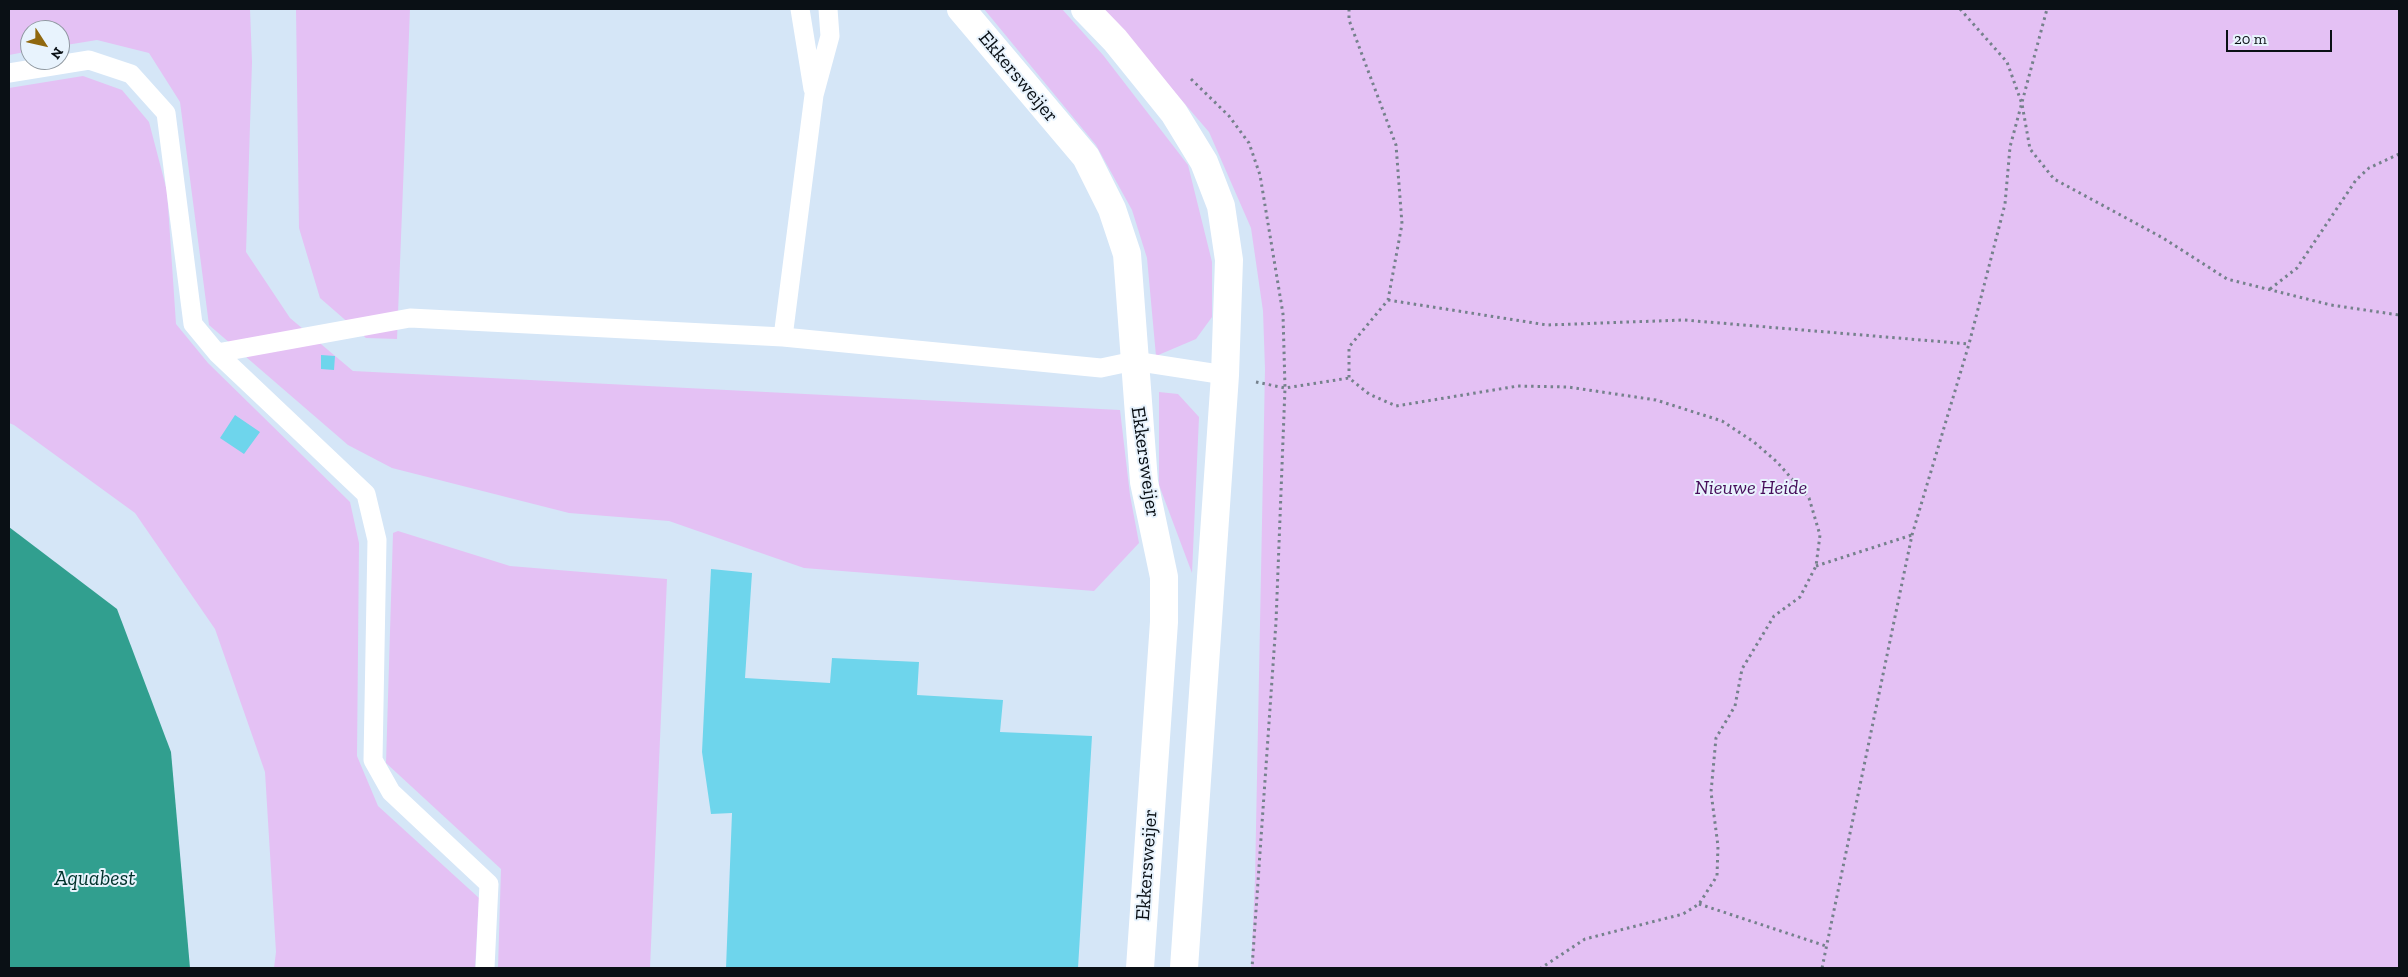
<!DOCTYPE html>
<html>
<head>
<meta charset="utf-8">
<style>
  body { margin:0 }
  #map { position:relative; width:2408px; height:977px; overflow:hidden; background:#d5e6f7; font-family:"Zilla Slab",serif }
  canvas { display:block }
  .frame { position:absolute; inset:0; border:10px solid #0a1015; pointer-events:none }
  .north { position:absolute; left:20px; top:20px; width:50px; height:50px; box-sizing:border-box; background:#e8f3fd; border:1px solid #8f98a0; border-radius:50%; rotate:125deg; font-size:14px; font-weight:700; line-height:20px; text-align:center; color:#0a1015 }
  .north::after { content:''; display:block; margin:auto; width:18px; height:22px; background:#90680f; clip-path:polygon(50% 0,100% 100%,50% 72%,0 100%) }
  .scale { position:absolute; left:2226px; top:30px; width:106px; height:22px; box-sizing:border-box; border:2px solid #0a1015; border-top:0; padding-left:6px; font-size:15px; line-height:18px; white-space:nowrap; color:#0a1015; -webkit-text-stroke:4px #e8f3fd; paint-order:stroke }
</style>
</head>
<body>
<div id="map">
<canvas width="2408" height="977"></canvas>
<div class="frame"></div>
<div class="north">N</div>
<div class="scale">20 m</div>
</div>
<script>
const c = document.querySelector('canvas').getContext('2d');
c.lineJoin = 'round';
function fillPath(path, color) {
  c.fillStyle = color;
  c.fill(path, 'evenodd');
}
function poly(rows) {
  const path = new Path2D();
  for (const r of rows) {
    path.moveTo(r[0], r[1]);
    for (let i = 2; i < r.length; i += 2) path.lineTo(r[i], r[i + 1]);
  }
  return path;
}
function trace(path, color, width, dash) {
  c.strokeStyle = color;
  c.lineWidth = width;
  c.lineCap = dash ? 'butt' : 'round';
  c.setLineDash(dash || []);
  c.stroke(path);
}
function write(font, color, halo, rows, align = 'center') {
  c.font = font + ' "Zilla Slab",serif';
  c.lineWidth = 4;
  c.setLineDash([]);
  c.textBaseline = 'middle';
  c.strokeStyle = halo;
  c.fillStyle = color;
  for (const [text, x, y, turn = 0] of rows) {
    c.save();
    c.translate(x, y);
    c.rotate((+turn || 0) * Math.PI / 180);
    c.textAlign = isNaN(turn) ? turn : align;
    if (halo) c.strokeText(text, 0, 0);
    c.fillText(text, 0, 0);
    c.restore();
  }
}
const green = poly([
  [9,9,250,9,252,62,246,252,290,318,353,371,1120,410,1130,495,1139,543,1094,591,804,568,669,521,569,513,392,468,348,445,209,325,180,102,149,53,97,40,60,46,60,30,30,30,30,51,9,55],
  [296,9,410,9,397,339,366,338,320,298,299,228],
  [984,9,1062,9,1103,55,1188,165,1212,262,1212,317,1196,339,1156,356,1147,258,1132,210,1096,145],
  [1103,9,2399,9,2399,968,1251,968,1255,879,1265,369,1263,311,1251,228,1209,132],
  [83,76,122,90,149,122,167,191,176,324,208,363,350,502,359,543,357,756,378,806,479,898,475,968,274,968,276,952,265,772,215,629,135,513,14,425,9,423,9,88],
  [1159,392,1178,394,1199,417,1192,573,1159,485],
  [398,531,510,566,667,579,650,968,498,968,501,869,386,763,393,533]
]);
const water = poly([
  [9,527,117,609,171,752,190,968,9,968]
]);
const building = poly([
  [321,355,335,356,334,370,321,369],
  [235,415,260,432,244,454,220,438],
  [711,569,752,573,745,678,830,683,832,658,919,662,917,695,1003,700,1000,732,1092,736,1078,968,726,968,732,813,711,814,702,752]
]);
const path = poly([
  [1349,9,1349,20,1396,145,1402,224,1388,300,1349,347,1349,378,1369,394,1396,406,1518,386,1568,387,1656,400,1722,421,1754,442,1777,462,1809,498,1820,535,1816,566,1800,597,1774,616,1742,669,1735,706,1716,738,1711,792,1718,846,1717,876,1699,904,1683,914,1585,939,1541,968],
  [1960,9,2007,62,2022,104,2030,149,2054,179,2163,238,2227,279,2331,305,2399,315],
  [1191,79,1229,116,1249,143,1260,175,1283,314,1285,388,1276,622,1252,968],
  [2270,289,2297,268,2356,180,2369,168,2399,154],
  [1388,300,1547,325,1684,320,1969,344],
  [1256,382,1285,388,1349,378],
  [1816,566,1912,535],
  [1699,904,1826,946],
  [1822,968,1912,535,1969,344,2005,204,2010,147,2047,9]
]);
const lane = poly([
  [800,9,813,89],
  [9,73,89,60,131,74,166,113,193,324,217,353,366,494,377,540,373,760,391,792,489,884,485,968],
  [783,337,814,95,830,36,828,9],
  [217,353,410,318,783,337,1101,368,1134,361,1225,375]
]);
const street = poly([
  [961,9,1086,157,1112,209,1127,254,1144,482,1164,577,1164,622,1140,968],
  [1085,9,1115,40,1174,113,1204,162,1221,206,1229,260,1225,375,1184,968]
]);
const streetNames = [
  ["Ekkersweijer",1018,77,50],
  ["Ekkersweijer",1145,462,82],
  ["Ekkersweijer",1147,865,-86]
];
const parkNames = [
  ["Nieuwe Heide",1751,488]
];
const waterNames = [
  ["Aquabest",95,879]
];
fillPath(green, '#e4c1f4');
fillPath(water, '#319f8f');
fillPath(building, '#6ed5ec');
trace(path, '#75818c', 3, [2.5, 4]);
trace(lane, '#fff', 19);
trace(street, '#fff', 28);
write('20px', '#0a1015', '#e8f3fd', streetNames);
write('italic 20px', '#460d5a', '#e8f3fd', parkNames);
write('italic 21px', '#00322b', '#e8f3fd', waterNames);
</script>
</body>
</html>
